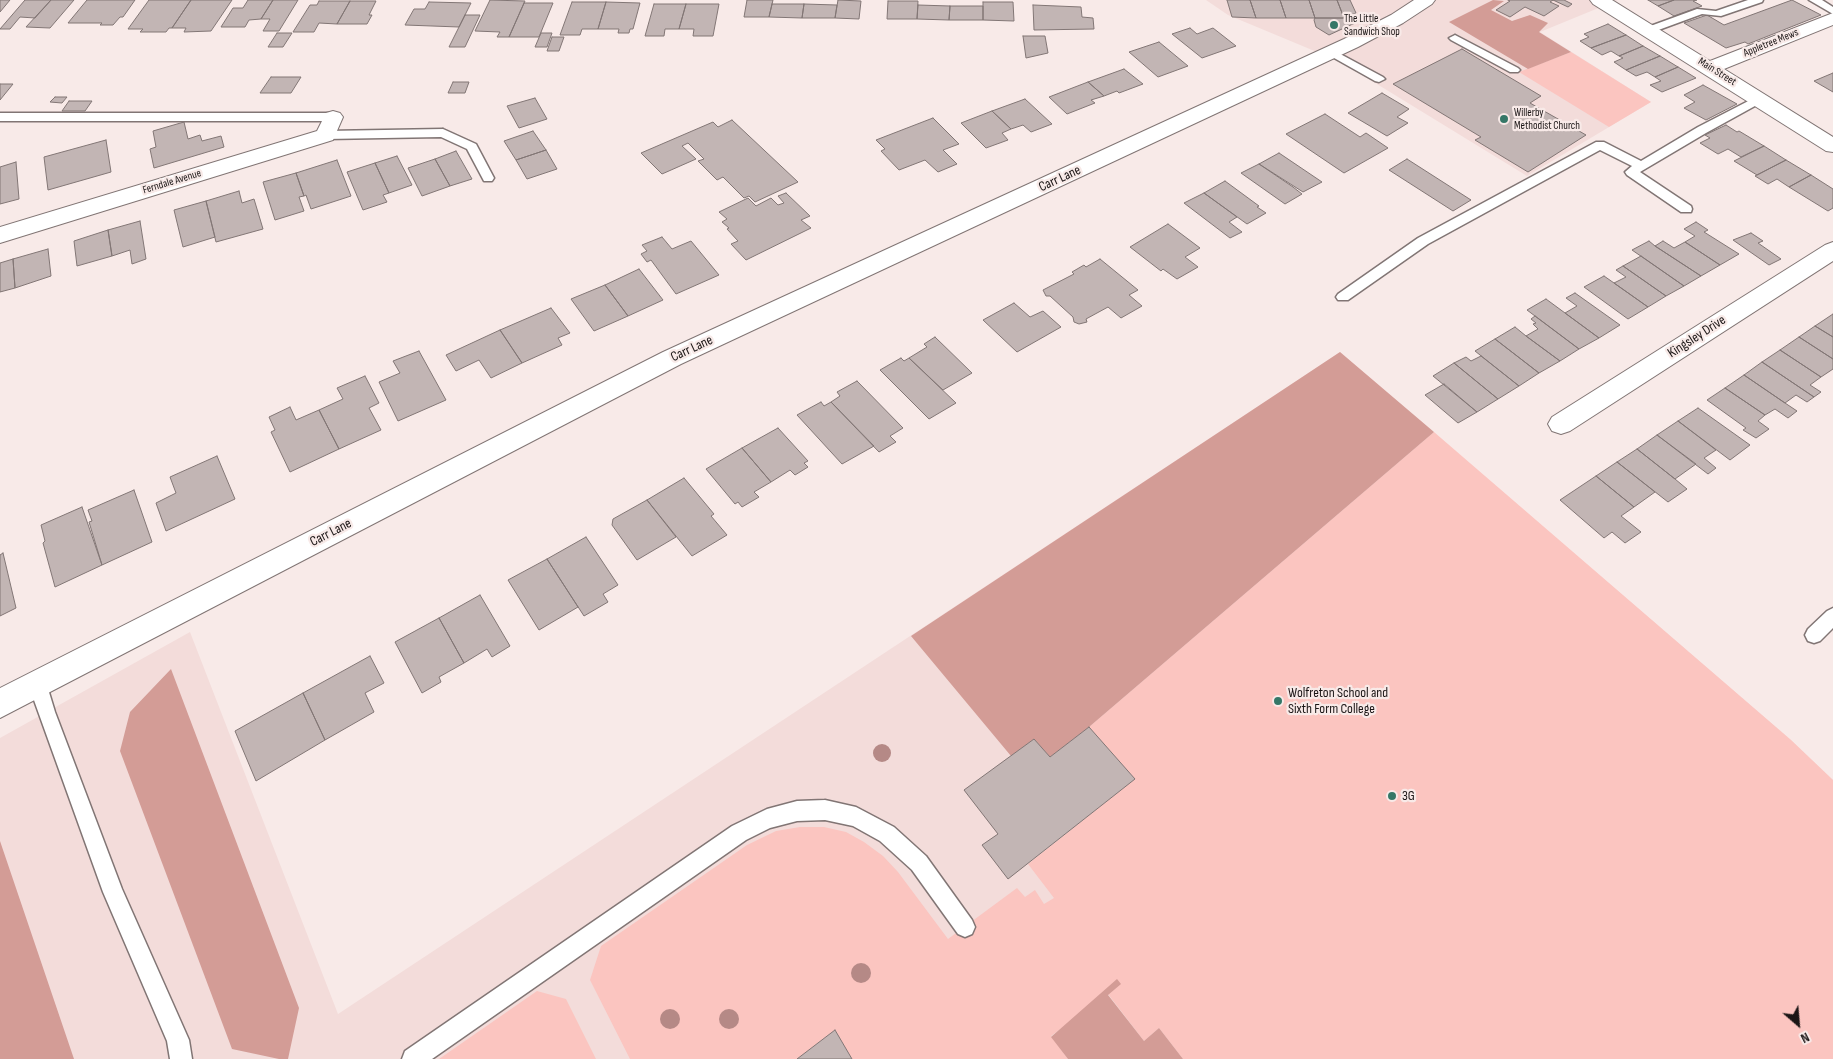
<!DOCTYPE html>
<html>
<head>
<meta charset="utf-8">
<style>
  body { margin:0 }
  #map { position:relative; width:1833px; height:1059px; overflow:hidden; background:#f8eae8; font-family:"Sofia Sans Condensed",sans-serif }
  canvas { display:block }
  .north { position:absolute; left:1773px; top:999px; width:50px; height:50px; -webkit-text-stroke:4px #f8eae8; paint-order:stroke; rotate:153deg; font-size:14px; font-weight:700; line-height:20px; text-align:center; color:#1a1515 }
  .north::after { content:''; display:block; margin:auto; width:18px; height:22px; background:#1a1515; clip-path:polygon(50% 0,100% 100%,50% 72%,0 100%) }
</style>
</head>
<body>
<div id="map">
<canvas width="1833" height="1059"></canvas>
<div class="north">N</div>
</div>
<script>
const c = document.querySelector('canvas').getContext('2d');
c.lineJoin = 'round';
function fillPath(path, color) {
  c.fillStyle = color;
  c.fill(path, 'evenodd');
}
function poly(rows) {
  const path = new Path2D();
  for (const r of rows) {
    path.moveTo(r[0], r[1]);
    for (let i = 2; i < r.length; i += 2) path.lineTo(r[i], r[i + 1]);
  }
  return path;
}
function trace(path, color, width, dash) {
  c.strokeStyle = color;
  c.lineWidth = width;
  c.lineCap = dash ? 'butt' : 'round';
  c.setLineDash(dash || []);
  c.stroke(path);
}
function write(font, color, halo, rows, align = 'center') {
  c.font = font + ' "Sofia Sans Condensed",sans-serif';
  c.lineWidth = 4.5;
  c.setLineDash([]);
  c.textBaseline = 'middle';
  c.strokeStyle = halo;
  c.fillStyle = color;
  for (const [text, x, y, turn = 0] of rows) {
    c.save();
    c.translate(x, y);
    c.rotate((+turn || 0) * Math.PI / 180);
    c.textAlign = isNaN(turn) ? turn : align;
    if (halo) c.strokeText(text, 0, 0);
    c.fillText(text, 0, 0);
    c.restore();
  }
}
const built = poly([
  [1206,0,1618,0,1540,32,1651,102,1527,176,1341,62,1228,15],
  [1340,352,1791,740,1833,780,1833,1059,0,1059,0,738,190,632,338,1014]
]);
const green = poly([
  [1571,52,1651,102,1609,127,1519,72],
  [1434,432,1791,740,1833,780,1833,1059,1183,1059,1159,1028,1144,1041,1108,994,1051,1036,1068,1059,852,1059,835,1030,797,1059,630,1059,590,980,601,946,747,845,776,831,800,827,824,827,846,832,864,842,883,856,898,872,948,939,1017,888,1025,897,1035,890,1044,904,1054,898,1028,864,1135,779,1089,727],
  [537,991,566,999,596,1059,439,1059]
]);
const forest = poly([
  [1493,0,1504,1,1491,10,1512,21,1530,15,1548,23,1539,32,1571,52,1528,69,1449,22],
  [1340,352,1434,432,1089,727,1050,757,1034,739,1011,756,911,636],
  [171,669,299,1008,288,1059,279,1059,232,1049,120,751,130,712],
  [0,841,74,1059,0,1059],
  [1117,979,1121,984,1108,995,1144,1041,1159,1028,1183,1059,1068,1059,1051,1037]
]);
const building = poly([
  [0,0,10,0,0,12,0,0],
  [25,0,51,0,35,18,20,17,10,29,0,29,25,0],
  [51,0,74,0,50,28,26,27,51,0],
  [87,0,135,0,123,17,120,17,113,25,100,25,102,23,68,23,87,0],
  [149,0,191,0,172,28,169,28,166,32,140,32,143,29,128,29,149,0],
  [191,0,232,0,211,31,184,32,186,28,172,28,191,0],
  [248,0,273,0,261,19,249,20,245,27,221,27,233,8,243,8,248,0],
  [273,0,298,0,279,31,263,31,270,19,261,19,273,0],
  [490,0,525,1,509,37,497,37,500,32,475,31,490,0],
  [747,0,773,0,769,17,744,17,747,0],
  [838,0,861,1,859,19,835,18,838,0],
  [1227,0,1250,0,1256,18,1232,17,1227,0],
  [1250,0,1280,0,1286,18,1256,18,1250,0],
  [1280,0,1309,0,1315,18,1286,18,1280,0],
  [1309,0,1337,0,1344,18,1315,18,1309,0],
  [1337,0,1350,0,1356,13,1344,18,1337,0],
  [1508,0,1564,0,1572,4,1568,7,1553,0,1550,2,1559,6,1544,16,1525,7,1510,17,1496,10,1510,1,1508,0],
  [1648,0,1674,0,1658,6,1648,0],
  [1674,0,1697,0,1693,1,1702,6,1674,16,1658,6,1674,0],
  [1792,0,1821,15,1748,44,1745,42,1726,48,1684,23,1707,15,1724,25,1792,0],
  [319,1,350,1,337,24,319,23,314,32,293,32,310,5,317,5,319,1],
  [350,1,376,1,369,15,372,15,367,24,337,24,350,1],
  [888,1,918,1,917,19,887,19,888,1],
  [429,2,471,3,459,27,405,25,414,9,425,9,429,2],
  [572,2,606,2,598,29,582,29,580,35,560,35,572,2],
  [606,2,640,3,633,29,630,29,629,33,618,33,619,29,598,29,606,2],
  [983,2,1013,2,1014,21,983,20,983,2],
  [524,3,553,3,539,37,509,37,524,3],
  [654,4,686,4,679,29,665,29,664,36,645,36,654,4],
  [686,4,719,4,713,36,693,36,694,29,679,29,686,4],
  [772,4,804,4,802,18,769,17,772,4],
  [804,4,837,5,835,18,802,18,804,4],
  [918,5,950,6,949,20,917,19,918,5],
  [1033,5,1081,7,1082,17,1093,18,1094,29,1034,30,1033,5],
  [950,6,983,6,983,20,949,20,950,6],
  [465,15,480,15,465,47,449,47,465,15],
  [1315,18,1344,18,1355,23,1329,35,1316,27,1314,20,1315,18],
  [1608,24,1626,35,1591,48,1580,41,1589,37,1584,34,1608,24],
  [1190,28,1197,34,1213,28,1236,46,1202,58,1172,34,1190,28],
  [277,33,292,33,283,47,268,47,277,33],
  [541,33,552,33,547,47,535,47,541,33],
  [1626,35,1643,46,1619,56,1611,51,1602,55,1591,48,1626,35],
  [1023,36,1045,36,1048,53,1026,58,1023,36],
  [552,37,564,37,559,51,547,51,552,37],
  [1159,42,1188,66,1158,77,1129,52,1159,42],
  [1643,46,1660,56,1626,70,1614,62,1623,58,1619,56,1643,46],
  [1462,49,1541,96,1530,103,1586,135,1528,172,1475,140,1481,137,1393,84,1462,49],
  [1660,56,1678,67,1655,77,1647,72,1636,76,1626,70,1660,56],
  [1678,67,1696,78,1662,92,1650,85,1661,81,1655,77,1678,67],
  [1124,69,1143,84,1119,93,1117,91,1104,96,1088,82,1124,69],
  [1833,73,1833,92,1814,81,1833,73],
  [271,77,301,77,291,93,260,93,271,77],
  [453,82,469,82,465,93,448,93,453,82],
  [1088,82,1104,96,1091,100,1095,103,1067,114,1049,97,1088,82],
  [0,84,13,84,0,100,0,84],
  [1703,85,1737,104,1706,120,1684,108,1695,102,1684,95,1703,85],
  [1382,93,1409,109,1397,117,1408,123,1387,136,1348,113,1382,93],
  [55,97,67,97,62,103,50,102,55,97],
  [535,98,547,119,519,128,507,106,535,98],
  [1025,99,1052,124,1031,132,1023,125,1011,129,992,111,1025,99],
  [69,101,92,101,85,111,62,111,69,101],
  [992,111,1011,129,1002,133,1008,140,986,148,961,123,992,111],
  [1325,114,1360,137,1366,133,1388,148,1344,173,1286,134,1325,114],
  [933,118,959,144,943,150,957,164,938,172,925,160,899,170,881,151,885,149,876,140,933,118],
  [732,120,798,182,755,202,749,196,744,198,723,177,717,180,698,161,704,159,688,143,682,146,696,159,662,174,641,153,713,122,718,127,732,120],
  [184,122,188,139,200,135,202,141,221,136,224,147,154,168,150,149,156,147,153,131,184,122],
  [1726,125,1737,132,1739,131,1764,146,1741,157,1728,149,1718,154,1700,143,1710,138,1705,135,1726,125],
  [533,131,546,150,516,160,504,141,533,131],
  [106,140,111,172,48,190,44,157,106,140],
  [1764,146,1786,160,1757,175,1734,161,1764,146],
  [546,150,557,169,527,179,516,160,546,150],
  [456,151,472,179,450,186,435,159,456,151],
  [1279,153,1322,182,1303,192,1259,164,1279,153],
  [397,156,412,185,389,193,375,163,397,156],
  [435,159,450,186,422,196,408,168,435,159],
  [1407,159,1471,200,1453,211,1389,170,1407,159],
  [337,160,351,196,311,209,306,195,304,196,296,173,337,160],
  [1786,160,1811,175,1789,187,1777,179,1768,184,1755,176,1786,160],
  [16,162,19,199,0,204,0,167,16,162],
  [375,163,389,193,383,195,387,202,363,210,347,172,375,163],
  [1259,164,1293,187,1302,194,1285,204,1241,173,1259,164],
  [296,173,304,196,299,197,304,211,275,220,263,182,296,173],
  [1811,175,1833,189,1833,208,1828,211,1789,187,1811,175],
  [1225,181,1259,206,1257,207,1266,213,1247,224,1204,193,1225,181],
  [239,191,242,203,254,199,263,229,216,242,206,201,239,191],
  [786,193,810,216,801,220,811,228,746,260,731,244,738,241,727,229,729,228,722,222,727,219,719,212,748,198,756,206,771,198,778,205,784,203,778,196,786,193],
  [1204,193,1237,217,1229,222,1242,232,1230,238,1184,203,1204,193],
  [206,201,215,237,183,247,174,210,206,201],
  [140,221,146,259,132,264,130,250,112,256,108,230,140,221],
  [1696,222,1708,230,1704,232,1739,254,1720,265,1685,242,1695,236,1684,229,1696,222],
  [1168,224,1200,248,1185,257,1198,267,1177,279,1163,269,1161,271,1130,247,1168,224],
  [108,230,112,256,77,266,74,241,108,230],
  [1751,233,1763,241,1758,243,1781,259,1769,265,1733,240,1751,233],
  [662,237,672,249,691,241,719,275,676,294,651,260,647,262,641,254,647,251,642,245,662,237],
  [1649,241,1655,246,1701,276,1684,286,1632,250,1649,241],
  [1663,241,1674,248,1685,242,1720,265,1701,276,1655,246,1663,241],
  [48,249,51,276,15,288,13,259,48,249],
  [1641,256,1684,286,1666,296,1623,266,1641,256],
  [13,259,15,288,0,292,0,263,13,259],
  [1100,259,1138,290,1129,295,1142,306,1121,318,1108,307,1086,319,1087,322,1079,324,1074,322,1073,317,1050,296,1046,296,1043,290,1074,274,1072,272,1084,265,1086,267,1100,259],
  [1623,266,1666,296,1648,307,1614,283,1626,277,1616,270,1623,266],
  [639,269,663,300,628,316,605,285,639,269],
  [1604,276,1614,283,1648,307,1628,319,1584,287,1604,276],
  [605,285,628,316,594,331,571,299,605,285],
  [1575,293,1620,325,1599,338,1565,313,1577,306,1566,298,1575,293],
  [1546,299,1565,313,1599,338,1579,349,1527,310,1546,299],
  [1014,303,1030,317,1043,311,1061,327,1017,352,983,320,1014,303],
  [551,308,570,333,558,338,562,345,522,363,500,330,551,308],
  [1833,314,1833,337,1815,326,1833,314],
  [1535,316,1579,349,1560,361,1526,336,1538,329,1533,324,1536,323,1531,319,1535,316],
  [1815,326,1833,337,1833,359,1799,337,1815,326],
  [1515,327,1526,336,1560,361,1539,373,1495,339,1515,327],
  [500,330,522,363,491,378,479,360,456,371,446,355,500,330],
  [935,337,972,373,943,390,909,358,927,347,924,344,935,337],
  [1799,337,1833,359,1833,369,1821,377,1780,350,1799,337],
  [1495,339,1539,373,1519,386,1475,351,1495,339],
  [1780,350,1821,377,1810,385,1821,392,1814,397,1762,362,1780,350],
  [419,351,446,400,398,421,379,382,400,373,393,361,419,351],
  [1481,356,1519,386,1498,399,1454,363,1466,357,1471,361,1481,356],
  [901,358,904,361,909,358,956,403,929,419,880,370,901,358],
  [1762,362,1814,397,1807,402,1796,395,1785,403,1744,375,1762,362],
  [1454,363,1498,399,1477,412,1433,376,1454,363],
  [1744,375,1785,403,1797,411,1788,418,1775,409,1765,415,1725,388,1744,375],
  [365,376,379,403,369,408,381,430,339,449,319,410,343,399,337,388,365,376],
  [857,381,903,428,890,436,896,442,879,452,831,402,840,396,837,392,857,381],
  [1444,384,1477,412,1458,423,1425,395,1444,384],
  [1725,388,1765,415,1758,421,1769,429,1756,438,1743,430,1746,428,1707,400,1725,388],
  [821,402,824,406,831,402,874,446,842,464,797,415,821,402],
  [290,407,296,420,319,410,339,449,290,472,271,432,275,430,269,417,290,407],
  [1698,408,1750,445,1730,460,1678,421,1698,408],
  [1678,421,1716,450,1704,458,1716,468,1708,474,1657,435,1678,421],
  [778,428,808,461,804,463,808,467,795,475,790,470,771,482,742,448,778,428],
  [1657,435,1696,464,1675,479,1637,449,1657,435],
  [742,448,771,482,754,492,759,497,742,507,738,502,735,504,706,469,742,448],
  [1637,449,1675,479,1687,489,1668,502,1617,462,1637,449],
  [217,456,235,499,166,531,156,503,176,493,170,477,217,456],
  [1617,462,1655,492,1634,507,1596,476,1617,462],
  [1596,476,1634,507,1621,516,1641,532,1625,543,1612,532,1604,538,1560,500,1596,476],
  [684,478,714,514,711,516,727,535,692,556,647,500,684,478],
  [134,490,152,542,102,565,89,522,92,521,88,510,134,490],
  [647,500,676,537,637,560,612,525,613,519,647,500],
  [82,507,102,565,55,587,43,543,45,541,41,525,82,507],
  [586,537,618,585,603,594,608,602,584,616,547,559,586,537],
  [3,553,16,608,0,616,0,555,3,553],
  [547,559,578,607,539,630,508,580,547,559],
  [480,595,510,646,492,657,487,649,464,663,439,618,480,595],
  [439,618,464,663,439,677,441,682,422,693,395,642,439,618],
  [370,656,384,683,365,693,374,712,325,740,303,693,370,656],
  [303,693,325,740,256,781,235,731,303,693],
  [1089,727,1135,779,1008,879,982,845,998,834,964,790,1034,739,1050,757,1089,727],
  [835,1030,852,1059,797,1059,835,1030]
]);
const lane = poly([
  [1748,0,1763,0,1762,2,1721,16,1702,14,1653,32,1645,32,1644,30,1645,28,1697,9,1716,11,1748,0],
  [1809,0,1822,0,1833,7,1833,14,1809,0],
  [1455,35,1518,68,1520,70,1518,72,1510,72,1451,40,1449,38,1455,35],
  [1331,49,1383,77,1385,79,1379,82,1375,81,1327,54,1325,52,1327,50,1331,49],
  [1760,95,1764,97,1766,99,1764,101,1706,133,1640,172,1691,206,1692,209,1691,212,1681,212,1627,175,1625,172,1632,166,1600,150,1428,244,1348,300,1338,300,1336,297,1338,294,1418,238,1596,142,1604,142,1641,161,1698,127,1760,95],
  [0,113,333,113,339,117,333,121,0,121,0,113],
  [443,129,476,144,494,178,492,181,484,181,467,149,441,137,326,139,320,135,326,131,443,129],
  [1833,608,1833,628,1820,641,1814,643,1808,641,1805,635,1808,629,1827,611,1833,608],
  [40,675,46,677,49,683,48,689,55,712,122,889,189,1040,192,1059,170,1059,167,1041,103,892,30,689,34,677,40,675],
  [825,800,856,807,894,827,926,856,972,920,975,927,972,934,965,937,958,934,912,870,880,841,853,826,825,820,797,821,770,828,746,840,432,1059,402,1059,405,1051,732,826,767,809,797,801,825,800]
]);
const street = poly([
  [1590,0,1612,0,1710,61,1833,13,1833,25,1724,69,1833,137,1833,152,1826,151,1593,4,1590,0],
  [333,111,340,113,343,117,333,140,0,243,0,227,317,131,326,113,333,111],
  [1833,242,1833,261,1570,431,1561,434,1552,431,1548,424,1552,417,1825,245,1833,242]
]);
const secondary = poly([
  [1414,0,1435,0,1432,4,1403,23,1358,47,681,364,0,718,0,688,663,352,1344,39,1391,15,1414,0]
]);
const trees = [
  [882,753,9],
  [861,973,10],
  [670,1019,10],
  [729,1019,10]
];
const markers = [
  [1334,25,5,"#357767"],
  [1504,119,5,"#357767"],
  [1278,701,5,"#357767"],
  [1392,796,5,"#357767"]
];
const farPoinames = [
  ["The Little",1344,19],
  ["Sandwich Shop",1344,32],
  ["Willerby",1514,113],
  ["Methodist Church",1514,126]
];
const farStreetnames = [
  ["Appletree Mews",1771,43,-22],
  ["Main Street",1717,72,32],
  ["Ferndale Avenue",172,182,-17]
];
const streetNames = [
  ["Carr Lane",1060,179,-25],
  ["Kingsley Drive",1697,337,-33],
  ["Carr Lane",692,349,-25],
  ["Carr Lane",331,533,-27]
];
const poiNames = [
  ["Wolfreton School and",1288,693],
  ["Sixth Form College",1288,709],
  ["3G",1402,796]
];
fillPath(built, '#f3dcda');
fillPath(green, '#fbc5c0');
fillPath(forest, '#d39c96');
fillPath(building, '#c2b5b4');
trace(building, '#827675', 1);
trace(lane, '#817574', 3);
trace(street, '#817574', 2);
trace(secondary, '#817574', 2);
fillPath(lane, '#fff');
fillPath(street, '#fff');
fillPath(secondary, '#fff');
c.fillStyle = '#b58986';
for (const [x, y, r] of trees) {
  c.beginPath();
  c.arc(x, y, r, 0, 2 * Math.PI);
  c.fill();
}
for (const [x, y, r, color] of markers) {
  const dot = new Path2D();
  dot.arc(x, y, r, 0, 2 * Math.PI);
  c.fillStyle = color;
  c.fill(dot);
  trace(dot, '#f8eae8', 2);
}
write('11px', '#1a1515', '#f8eae8', farPoinames, 'left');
write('11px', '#1a1515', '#f8eae8', farStreetnames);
write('14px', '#1a1515', '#f8eae8', streetNames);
write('14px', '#1a1515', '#f8eae8', poiNames, 'left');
</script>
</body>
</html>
